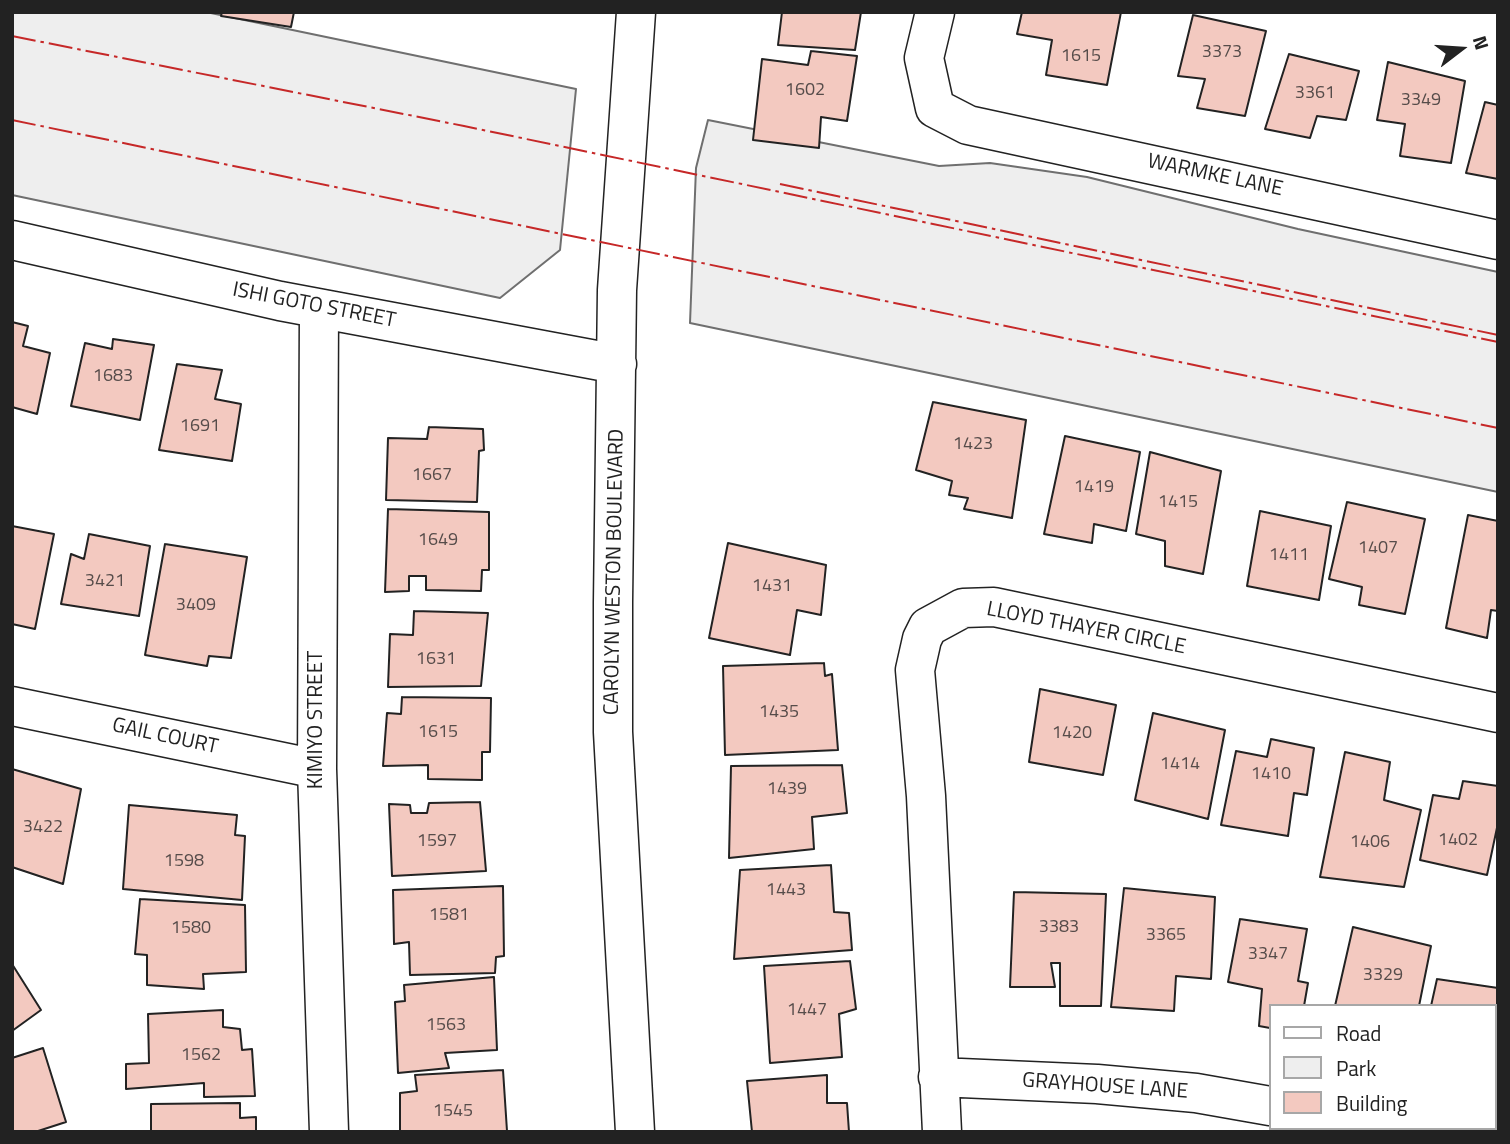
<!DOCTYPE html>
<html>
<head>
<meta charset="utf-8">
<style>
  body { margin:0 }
  #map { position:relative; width:1510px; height:1144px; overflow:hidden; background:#fff; font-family:"Titillium Web",sans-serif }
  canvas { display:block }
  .frame { position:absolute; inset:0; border:14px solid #222; pointer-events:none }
  .legend { position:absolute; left:1269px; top:1004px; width:228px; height:126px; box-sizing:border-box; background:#fff; border:2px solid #a7a7a7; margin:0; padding:9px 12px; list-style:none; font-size:21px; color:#222 }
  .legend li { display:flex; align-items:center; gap:14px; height:35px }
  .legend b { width:35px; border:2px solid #a7a7a7 }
  .north { position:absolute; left:1426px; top:14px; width:70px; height:70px; -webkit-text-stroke:5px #fff; paint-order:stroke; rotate:73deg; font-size:19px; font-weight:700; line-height:28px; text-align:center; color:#222 }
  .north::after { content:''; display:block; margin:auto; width:24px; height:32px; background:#222; clip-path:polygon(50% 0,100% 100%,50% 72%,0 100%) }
</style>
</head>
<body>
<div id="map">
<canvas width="1510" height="1144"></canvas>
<div class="frame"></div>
<ul class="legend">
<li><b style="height:9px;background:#fff"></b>Road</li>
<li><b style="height:19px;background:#eee"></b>Park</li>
<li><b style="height:19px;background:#f3c9c0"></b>Building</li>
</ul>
<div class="north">N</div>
</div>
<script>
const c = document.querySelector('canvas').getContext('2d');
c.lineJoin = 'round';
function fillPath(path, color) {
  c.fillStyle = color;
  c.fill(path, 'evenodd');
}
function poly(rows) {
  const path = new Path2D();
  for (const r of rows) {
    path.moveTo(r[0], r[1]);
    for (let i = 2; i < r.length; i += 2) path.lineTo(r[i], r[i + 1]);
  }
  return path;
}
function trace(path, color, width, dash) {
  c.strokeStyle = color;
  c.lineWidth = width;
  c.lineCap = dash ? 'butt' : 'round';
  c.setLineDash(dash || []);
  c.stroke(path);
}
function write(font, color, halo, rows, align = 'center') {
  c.font = font + ' "Titillium Web",sans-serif';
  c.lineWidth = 5;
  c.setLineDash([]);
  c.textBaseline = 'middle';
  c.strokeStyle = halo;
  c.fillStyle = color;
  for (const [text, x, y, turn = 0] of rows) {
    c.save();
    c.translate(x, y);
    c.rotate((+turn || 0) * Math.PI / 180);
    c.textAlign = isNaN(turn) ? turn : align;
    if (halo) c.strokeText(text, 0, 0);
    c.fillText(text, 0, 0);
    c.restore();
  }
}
const green = poly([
  [12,12,206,12,576,89,560,250,500,298,12,195,12,12],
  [708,120,939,166,990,163,1087,177,1298,229,1498,272,1498,492,690,323,696,168,708,120]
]);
const building = poly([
  [222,12,294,12,291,27,221,16,222,12],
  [782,12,861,12,855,50,778,45,782,12],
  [1022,12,1121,12,1107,85,1046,75,1052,40,1017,34,1022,12],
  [1193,15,1266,31,1245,116,1197,108,1205,79,1178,76,1193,15],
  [811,51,857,56,847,121,821,117,819,148,753,140,762,59,808,65,811,51],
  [1289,54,1359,71,1346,120,1317,116,1310,138,1265,129,1289,54],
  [1388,62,1465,81,1451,163,1400,156,1405,124,1377,120,1388,62],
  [1485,102,1498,105,1498,179,1466,173,1485,102],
  [12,322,28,326,23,346,50,353,37,414,12,407,12,322],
  [113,339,154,345,140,420,71,406,85,343,112,349,113,339],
  [177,364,222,370,215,399,241,404,232,461,159,450,177,364],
  [933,402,1026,420,1012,518,964,509,968,498,949,495,952,481,916,470,933,402],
  [429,427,483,429,484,450,479,451,477,502,386,500,388,438,427,439,429,427],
  [1065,436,1140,452,1126,531,1094,524,1092,543,1044,534,1065,436],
  [1150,452,1221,471,1203,574,1165,566,1165,541,1136,534,1150,452],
  [1347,502,1425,519,1405,614,1359,605,1362,587,1329,579,1347,502],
  [388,509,489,512,489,570,482,570,481,591,426,590,426,576,409,576,409,591,385,592,388,509],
  [1260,511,1331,526,1319,600,1247,586,1260,511],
  [1468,515,1498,521,1498,611,1491,610,1487,638,1446,628,1468,515],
  [12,526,54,534,35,629,12,624,12,526],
  [89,534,150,546,139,616,61,604,71,554,84,559,89,534],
  [728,543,826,565,821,615,797,610,790,655,709,638,728,543],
  [165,544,247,557,231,658,209,656,207,666,145,655,165,544],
  [414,611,488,613,481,686,388,687,390,634,413,635,414,611],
  [824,663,825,676,832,674,838,750,725,755,723,666,824,663],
  [1040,689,1116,705,1103,775,1029,762,1040,689],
  [402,697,491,698,490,752,482,752,482,780,428,779,428,765,383,766,387,713,401,714,402,697],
  [1153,713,1225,730,1208,819,1135,800,1153,713],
  [1271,739,1314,748,1307,795,1294,793,1288,836,1221,825,1236,751,1267,757,1271,739],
  [1345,752,1390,762,1384,800,1421,810,1404,887,1320,877,1345,752],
  [842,765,847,813,812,817,814,849,729,858,731,766,842,765],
  [12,769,81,789,63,884,12,867,12,769],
  [1463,781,1498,786,1498,823,1487,875,1420,860,1433,795,1459,799,1463,781],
  [480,802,486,871,392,876,389,804,410,805,411,813,427,813,429,803,480,802],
  [129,805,237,815,235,835,245,836,242,900,123,889,129,805],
  [831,865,834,912,849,913,852,950,734,959,740,870,831,865],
  [503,886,504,956,496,957,495,973,410,975,409,942,394,944,393,890,503,886],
  [1124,888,1215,897,1211,979,1176,976,1174,1011,1111,1007,1124,888],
  [1014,892,1106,894,1101,1006,1060,1006,1060,963,1051,963,1055,987,1010,987,1014,892],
  [140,899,245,905,246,972,203,974,204,989,147,985,147,955,135,954,140,899],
  [1240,919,1307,929,1298,981,1308,983,1304,1006,1270,1006,1270,1028,1259,1026,1262,989,1228,982,1240,919],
  [1353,927,1431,946,1419,1006,1335,1006,1353,927],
  [850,961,856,1009,839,1014,842,1057,770,1063,764,966,850,961],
  [12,964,41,1010,12,1031,12,964],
  [494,977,497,1050,445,1053,449,1068,398,1073,395,1002,405,1001,404,985,494,977],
  [1437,979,1498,988,1495,1059,1494,1006,1431,1006,1437,979],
  [223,1010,223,1027,240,1029,242,1050,252,1049,255,1096,204,1097,204,1083,126,1089,126,1064,149,1063,148,1014,223,1010],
  [43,1048,66,1122,35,1132,12,1132,12,1058,43,1048],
  [503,1070,507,1131,400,1132,400,1093,417,1091,415,1075,503,1070],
  [827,1075,827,1103,847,1103,849,1132,752,1132,747,1081,827,1075],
  [240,1103,240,1118,256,1117,256,1132,151,1132,151,1104,240,1103]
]);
const minor = poly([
  [935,12,924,58,935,108,968,125,1498,240],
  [12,240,280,301,617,364],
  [319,309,317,769,329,1132],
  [12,706,317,769],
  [938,1077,1097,1084,1196,1093,1270,1106],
  [1380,1128,1397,1132],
  [635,1132,613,732,613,602,617,290,636,12],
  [942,1132,926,796,915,670,922,639,928,627,963,608,994,607,1498,713]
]);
const power = poly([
  [12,36,464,126,1498,342],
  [12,120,1498,428],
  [780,184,1498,335]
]);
const numberNames = [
  ["3373",1222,53],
  ["1615",1081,57],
  ["1602",805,91],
  ["3361",1315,94],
  ["3349",1421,101],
  ["1683",113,377],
  ["1691",200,427],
  ["1423",973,445],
  ["1667",432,476],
  ["1419",1094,488],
  ["1415",1178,503],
  ["1649",438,541],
  ["1407",1378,549],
  ["1411",1289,556],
  ["3421",105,582],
  ["1431",772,587],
  ["3409",196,606],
  ["1631",436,660],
  ["1435",779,713],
  ["1615",438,733],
  ["1420",1072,734],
  ["1414",1180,765],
  ["1410",1271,775],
  ["1439",787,790],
  ["3422",43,828],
  ["1402",1458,841],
  ["1597",437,842],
  ["1406",1370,843],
  ["1598",184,862],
  ["1443",786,891],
  ["1581",449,916],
  ["3383",1059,928],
  ["1580",191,929],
  ["3365",1166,936],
  ["3347",1268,955],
  ["3329",1383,976],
  ["1447",807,1011],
  ["1563",446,1026],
  ["1562",201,1056],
  ["1545",453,1112]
];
const streetNames = [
  ["WARMKE LANE",1215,176,12],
  ["ISHI GOTO STREET",314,306,11],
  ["CAROLYN WESTON BOULEVARD",615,572,-89],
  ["LLOYD THAYER CIRCLE",1086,629,11],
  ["KIMIYO STREET",317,720,-90],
  ["GAIL COURT",165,737,12],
  ["GRAYHOUSE LANE",1105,1087,4]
];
fillPath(green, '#eee');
trace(green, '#6f6f6f', 2);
fillPath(building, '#f3c9c0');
trace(building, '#222', 2);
trace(minor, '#222', 41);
trace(minor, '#fff', 38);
trace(power, '#c62828', 2, [24, 5, 3.5, 5]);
write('18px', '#564c4a', null, numberNames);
write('21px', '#222', '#fff', streetNames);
</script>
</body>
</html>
